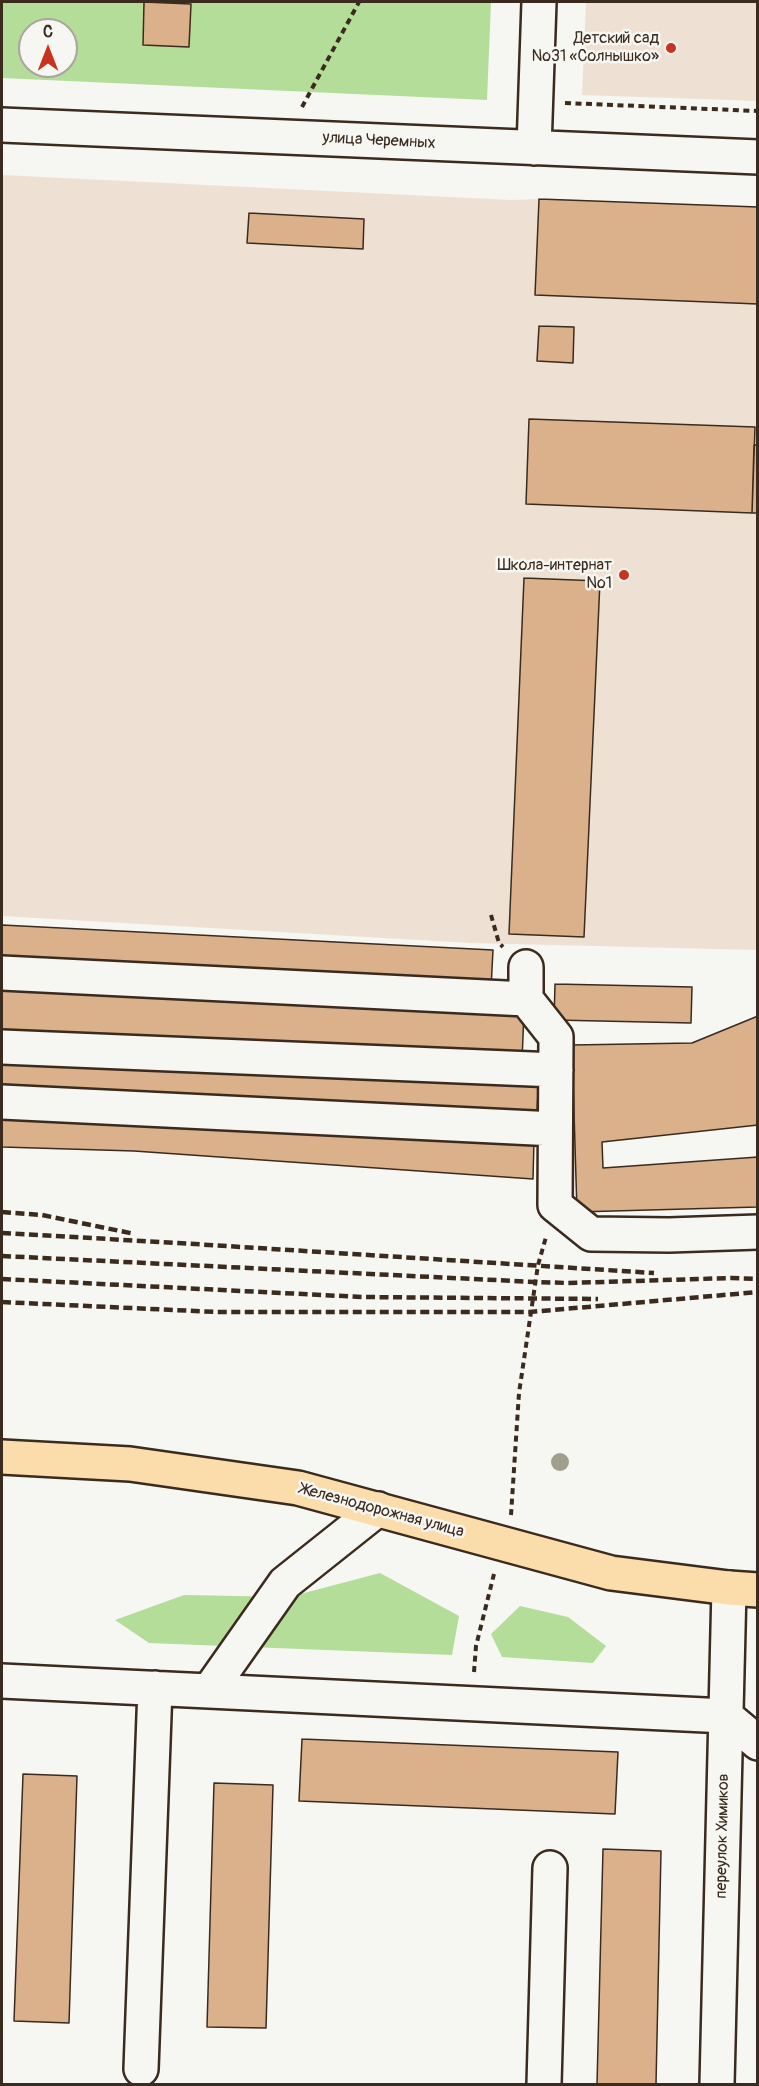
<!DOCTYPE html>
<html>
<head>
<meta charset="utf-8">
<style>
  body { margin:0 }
  #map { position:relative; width:759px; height:2086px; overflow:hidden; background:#f6f6f2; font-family:Pangolin,sans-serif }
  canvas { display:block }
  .frame { position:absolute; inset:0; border:3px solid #3b2a1e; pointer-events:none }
  .north { position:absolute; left:18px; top:18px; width:60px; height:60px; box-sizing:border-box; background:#f6f6f2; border:2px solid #aba49d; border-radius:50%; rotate:0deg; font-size:16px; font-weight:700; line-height:24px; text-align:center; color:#3b2a1e }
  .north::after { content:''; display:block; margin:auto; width:21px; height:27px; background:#c8321e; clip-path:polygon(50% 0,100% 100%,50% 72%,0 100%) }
</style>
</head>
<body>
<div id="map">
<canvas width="759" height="2086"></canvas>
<div class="frame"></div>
<div class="north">С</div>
</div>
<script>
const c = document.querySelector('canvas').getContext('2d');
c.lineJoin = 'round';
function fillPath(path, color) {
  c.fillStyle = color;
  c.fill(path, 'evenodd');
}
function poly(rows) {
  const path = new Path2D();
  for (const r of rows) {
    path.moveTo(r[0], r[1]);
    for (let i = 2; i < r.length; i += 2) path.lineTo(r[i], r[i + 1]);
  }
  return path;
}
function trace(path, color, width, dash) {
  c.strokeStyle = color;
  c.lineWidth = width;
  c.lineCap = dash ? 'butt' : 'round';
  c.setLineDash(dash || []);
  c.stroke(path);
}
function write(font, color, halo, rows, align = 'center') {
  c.font = font + ' Pangolin,sans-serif';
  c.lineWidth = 5;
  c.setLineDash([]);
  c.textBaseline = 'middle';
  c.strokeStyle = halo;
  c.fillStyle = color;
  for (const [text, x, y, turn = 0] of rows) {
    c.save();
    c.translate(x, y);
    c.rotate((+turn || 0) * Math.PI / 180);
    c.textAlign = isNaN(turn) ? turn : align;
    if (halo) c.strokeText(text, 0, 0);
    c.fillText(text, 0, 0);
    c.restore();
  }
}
const built = poly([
  [586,2,757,2,757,101,582,95],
  [2,175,512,200,539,199,757,207,757,950,471,943,2,916]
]);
const green = poly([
  [2,2,491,2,487,100,2,78],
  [30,30,66,30,66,66,30,66],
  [380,1573,459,1616,452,1655,149,1643,115,1620,184,1595,289,1597],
  [520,1606,568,1617,606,1646,593,1663,502,1657,491,1634]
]);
const building = poly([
  [144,2,191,4,189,47,143,45,144,2],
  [539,199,758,207,758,304,535,295,539,199],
  [249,213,364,219,363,249,247,243,249,213],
  [539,326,574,327,573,363,537,361,539,326],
  [529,419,755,427,752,513,526,504,529,419],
  [754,445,758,445,758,513,752,513,754,445],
  [524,578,600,581,584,937,509,934,524,578],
  [2,925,493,950,491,988,2,963,2,925],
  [555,984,692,987,691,1023,554,1020,555,984],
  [2,989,524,1013,522,1060,2,1037,2,989],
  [758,1016,758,1125,602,1142,603,1168,758,1157,758,1207,577,1212,572,1045,692,1043,758,1016],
  [2,1053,539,1075,537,1111,2,1089,2,1053],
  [2,1110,534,1140,533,1179,134,1151,2,1147,2,1110],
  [302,1739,618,1752,615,1814,299,1801,302,1739],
  [23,1774,77,1776,69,2023,14,2021,23,1774],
  [214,1783,273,1785,266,2028,207,2027,214,1783],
  [603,1849,661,1851,656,2084,597,2084,603,1849]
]);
const path = poly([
  [565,103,758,111],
  [302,107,359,2],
  [491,915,499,943,503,947],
  [511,1515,519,1393,538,1265,546,1237],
  [474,1672,476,1646,494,1574]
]);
const minor = poly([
  [2,125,758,157],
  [534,148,539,2],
  [526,967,526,999,556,1037,555,1205,591,1234,669,1235,758,1232],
  [2,973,526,999],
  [2,1047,556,1070],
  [2,1102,555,1129],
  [2,1681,726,1716,758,1743],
  [209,1691,285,1583,378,1509],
  [141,2069,155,1688],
  [544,2084,550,1868],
  [717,2084,729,1588]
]);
const major = poly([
  [2,1457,130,1464,298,1488,611,1573,729,1588,758,1590]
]);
const rail = poly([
  [2,1212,42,1215,135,1234],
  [2,1233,178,1243,654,1273],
  [2,1256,535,1282,568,1283,732,1278,758,1279],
  [2,1279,362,1297,598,1299],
  [2,1302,216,1312,530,1312,758,1292]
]);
const trees = [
  [560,1462]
];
const markers = [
  [671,48,6,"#c8321e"],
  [624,575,6,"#c8321e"]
];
const poiNames = [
  ["Детский сад",659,39],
  ["№31 «Солнышко»",659,57],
  ["Школа-интернат",612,566],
  ["№1",612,584]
];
const streetNames = [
  ["улица Черемных",379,141,3],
  ["Железнодорожная улица",382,1511,15],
  ["переулок Химиков",723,1836,-89]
];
fillPath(built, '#eee1d3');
fillPath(green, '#b4dd9a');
fillPath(building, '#dbb18c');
trace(building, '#3b2a1e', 1.5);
trace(minor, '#3b2a1e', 38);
trace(major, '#3b2a1e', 38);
trace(path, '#3b2a1e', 4, [6, 4.5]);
trace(minor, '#f6f6f2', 33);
trace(major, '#fbddab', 33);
trace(rail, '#3b2a1e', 4.5, [9, 4.5]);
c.fillStyle = '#a09f8e';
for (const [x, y] of trees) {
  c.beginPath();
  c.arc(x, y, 9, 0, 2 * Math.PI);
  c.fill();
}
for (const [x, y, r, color] of markers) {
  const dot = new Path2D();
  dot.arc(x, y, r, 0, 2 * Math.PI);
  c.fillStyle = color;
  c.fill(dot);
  trace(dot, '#f6f6f2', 2);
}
write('16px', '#3b2a1e', '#f6f6f2', poiNames, 'right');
write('16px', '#3b2a1e', '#f6f6f2', streetNames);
</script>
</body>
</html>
